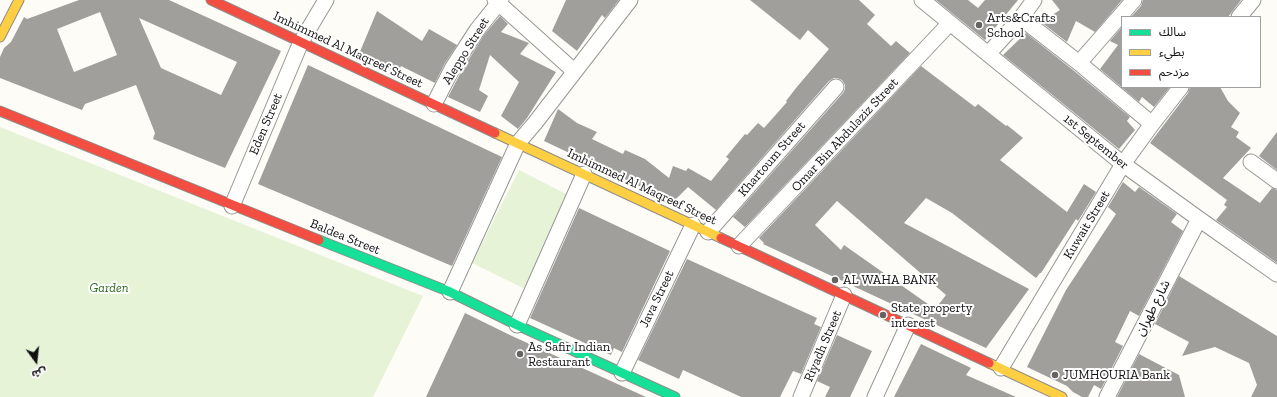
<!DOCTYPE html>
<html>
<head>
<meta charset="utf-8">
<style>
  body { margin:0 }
  #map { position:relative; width:1277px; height:397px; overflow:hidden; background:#fdfcf7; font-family:"Zilla Slab","Noto Sans Arabic",serif }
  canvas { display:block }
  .legend { position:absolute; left:1121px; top:16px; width:140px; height:72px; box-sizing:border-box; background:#fff; border:1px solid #a0a0a0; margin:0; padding:5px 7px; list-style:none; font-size:12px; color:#111 }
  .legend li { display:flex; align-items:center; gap:8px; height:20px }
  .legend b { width:20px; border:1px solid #a0a0a0 }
  .north { position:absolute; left:16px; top:341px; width:40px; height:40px; -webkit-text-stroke:3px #fff; paint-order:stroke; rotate:165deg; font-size:11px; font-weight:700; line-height:16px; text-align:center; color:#111 }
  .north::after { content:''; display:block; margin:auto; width:14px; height:18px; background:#111; clip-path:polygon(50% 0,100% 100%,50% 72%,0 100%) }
</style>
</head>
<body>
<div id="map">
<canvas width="1277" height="397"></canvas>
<ul class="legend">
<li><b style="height:5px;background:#16e098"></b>سالك</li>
<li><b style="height:5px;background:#ffcf43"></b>بطيء</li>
<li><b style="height:5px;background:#f24e42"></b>مزدحم</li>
</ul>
<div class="north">ش</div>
</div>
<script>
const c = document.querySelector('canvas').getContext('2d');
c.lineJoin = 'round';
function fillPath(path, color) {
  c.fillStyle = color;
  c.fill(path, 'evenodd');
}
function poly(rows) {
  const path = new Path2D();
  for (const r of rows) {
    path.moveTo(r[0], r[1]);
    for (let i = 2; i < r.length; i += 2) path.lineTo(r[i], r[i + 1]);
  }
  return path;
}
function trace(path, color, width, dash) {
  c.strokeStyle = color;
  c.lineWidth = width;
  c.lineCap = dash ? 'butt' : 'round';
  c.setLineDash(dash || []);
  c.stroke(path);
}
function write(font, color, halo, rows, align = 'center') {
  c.font = font + ' "Zilla Slab","Noto Sans Arabic",serif';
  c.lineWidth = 4;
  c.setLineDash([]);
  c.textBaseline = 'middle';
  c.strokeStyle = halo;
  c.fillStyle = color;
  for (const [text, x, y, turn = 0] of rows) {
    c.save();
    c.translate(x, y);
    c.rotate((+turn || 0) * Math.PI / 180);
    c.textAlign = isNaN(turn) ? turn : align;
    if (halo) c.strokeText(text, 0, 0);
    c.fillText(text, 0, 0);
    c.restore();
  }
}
const green = poly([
  [0,127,423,296,373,397,0,397],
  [519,170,572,197,525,289,472,263]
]);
const building = poly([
  [79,0,169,0,281,51,225,168,153,139,155,133,136,85,85,104,82,110,0,78,0,57,4,48,11,42,24,17,27,19],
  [100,12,117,55,74,72,57,29],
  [139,18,237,62,221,95,161,68],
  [566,0,619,0,605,18,602,15,577,51,552,31],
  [750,0,859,0,875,15,867,24,891,46,896,41,910,53,745,227,733,217,843,93,845,89,845,85,842,80,837,78,834,78,829,81,716,210,688,187,673,202,544,141,558,109,577,123,597,132,592,139,623,154,625,150,645,159,669,178,673,166,686,171,688,168,711,181,729,159,726,157,745,134,747,135,758,123,764,128,787,102,786,101,796,88,829,49,808,30,800,40],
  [936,0,968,0,978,8,985,0,1018,0,985,40],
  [1052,0,1122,0,1095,32,1076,21,1067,42,1041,22,1060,10],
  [1143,0,1241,0,1228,17,1131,17,1141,6],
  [377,11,422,41,429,29,457,45,445,63,435,83,401,66,398,73,359,54],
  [500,16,508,24,501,32,529,43,520,54,556,72,527,118,518,129,501,116,519,82,490,55,479,90,488,96,480,112,448,97,461,72,484,35],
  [1122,27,1122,87,1170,87,1154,107,1142,97,1139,102,1100,69,1118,45,1110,41],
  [1026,33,1073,70,1130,117,1127,121,1135,130,1119,149,1003,55],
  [308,65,502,157,452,266,258,184],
  [921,66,975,107,978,104,1006,126,1007,125,1023,138,1000,160,1067,212,1084,184,1096,192,1078,221,1076,219,1041,273,1040,273,1036,278,952,213,926,198,904,223,1029,289,986,348,763,244,764,243,759,238],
  [837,201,946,295,935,309,844,245,841,250,815,225],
  [1190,87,1220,87,1228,101,1240,113,1231,127,1239,132,1236,137,1251,148,1223,178,1260,203,1272,188,1277,190,1277,263,1216,220,1227,207,1224,205,1227,200,1150,143,1188,93],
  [1277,132,1277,170,1259,156],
  [1123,182,1135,192,1139,187,1177,214,1171,222,1183,231,1139,316,1130,311,1115,342,1123,346,1101,389,1094,385,1088,397,1082,397,1073,392,1067,386,1027,367,1066,290,1116,214,1108,207],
  [579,208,670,251,622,352,614,348,611,355,530,318],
  [687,259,817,318,814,324,821,327,801,374,793,371,780,397,741,397,683,370,679,379,638,360],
  [1179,276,1277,336,1277,397,1251,397,1257,385,1249,363,1215,347,1182,356,1189,342,1155,324],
  [465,313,512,336,646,397,426,397],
  [837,335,872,351,850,397,825,397,830,387,817,381],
  [921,344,971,368,966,375,1016,397,894,397],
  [1139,354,1179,375,1185,397,1117,397]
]);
const street = poly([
  [495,0,574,71],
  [922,0,988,54,1123,164,1199,219,1277,274],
  [1239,17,1253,0],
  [1021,18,1079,63,1152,124],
  [988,54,1021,18,1034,0],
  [1079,63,1134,0],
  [434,104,453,67,477,30,501,0],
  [1251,162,1277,181],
  [232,206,301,42,326,0],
  [708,232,836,87],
  [739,246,950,23],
  [450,292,518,143,535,123,630,0],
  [517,325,584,174],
  [1001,368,1123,164,1152,124,1181,87],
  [622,373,693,225],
  [801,397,844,295],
  [875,397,908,325],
  [1107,397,1199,219]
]);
const fast = poly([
  [319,240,450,292,517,325,675,397]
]);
const slow = poly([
  [0,37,19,0],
  [495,133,721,238],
  [989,363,1062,397]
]);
const jam = poly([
  [211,0,495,133],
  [0,111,319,240],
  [721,238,989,363]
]);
const markers = [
  [979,25,4,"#646362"],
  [835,280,4,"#646362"],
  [883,315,4,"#646362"],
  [520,354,4,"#646362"],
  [1055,375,4,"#646362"]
];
const poiNames = [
  ["Arts&Crafts",987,18],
  ["School",987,33],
  ["AL WAHA BANK",843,280],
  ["State property",891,308],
  ["interest",891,323],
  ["As Safir Indian",528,347],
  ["Restaurant",528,362],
  ["JUMHOURIA Bank",1063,375]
];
const streetNames = [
  ["Imhimmed Al Maqreef Street",348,50,25],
  ["Aleppo Street",466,51,-58],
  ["Eden Street",266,124,-67],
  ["Omar Bin Abdulaziz Street",845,135,-47],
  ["1st September",1096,142,39],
  ["Khartoum Street",772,159,-49],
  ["Imhimmed Al Maqreef Street",642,187,25],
  ["Kuwait Street",1087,225,-59],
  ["Baldea Street",345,237,22],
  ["Java Street",657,299,-64],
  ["شارع طهران",1153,308,-63],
  ["Riyadh Street",823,346,-67]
];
const parkNames = [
  ["Garden",109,288]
];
fillPath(green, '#e7f3d7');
fillPath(building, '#a19f9c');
trace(street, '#979795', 17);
trace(fast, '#8e8d8b', 11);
trace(slow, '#8e8d8b', 11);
trace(jam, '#8e8d8b', 11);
trace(street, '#fffffe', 15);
trace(fast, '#16e098', 9);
trace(slow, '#ffcf43', 9);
trace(jam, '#f24e42', 9);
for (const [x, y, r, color] of markers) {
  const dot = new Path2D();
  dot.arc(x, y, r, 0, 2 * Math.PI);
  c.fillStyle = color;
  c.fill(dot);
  trace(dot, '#fff', 1.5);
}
write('13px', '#111', '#fff', poiNames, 'left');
write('13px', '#111', '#fff', streetNames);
write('italic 13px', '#2f6b1f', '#fff', parkNames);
</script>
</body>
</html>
